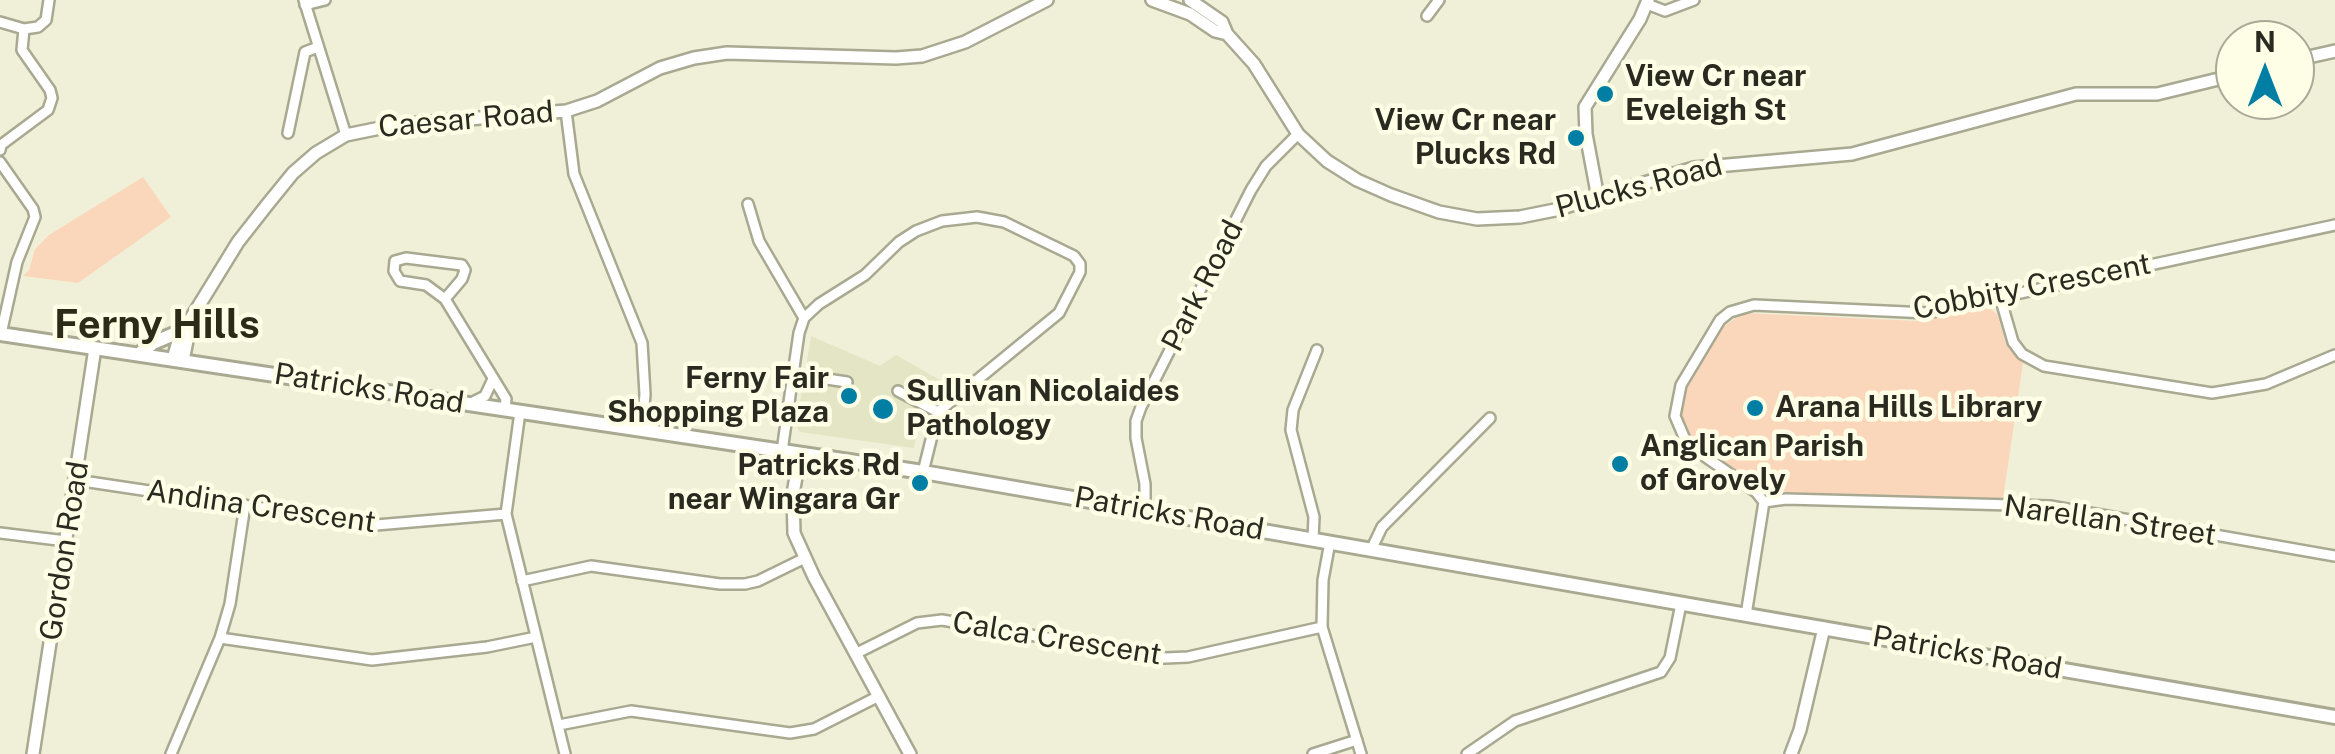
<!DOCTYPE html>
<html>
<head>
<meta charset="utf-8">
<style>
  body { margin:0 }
  #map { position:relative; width:2335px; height:754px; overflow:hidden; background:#f0f0d8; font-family:"Public Sans",sans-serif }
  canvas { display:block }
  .north { position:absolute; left:2215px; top:20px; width:100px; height:100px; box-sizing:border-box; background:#fdfee5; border:2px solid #a9a997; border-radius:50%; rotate:0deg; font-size:28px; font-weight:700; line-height:40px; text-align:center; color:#2a2a21 }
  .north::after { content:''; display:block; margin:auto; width:35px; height:45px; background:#007ea4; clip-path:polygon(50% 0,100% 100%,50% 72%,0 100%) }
</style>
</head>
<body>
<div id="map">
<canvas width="2335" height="754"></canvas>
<div class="north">N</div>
</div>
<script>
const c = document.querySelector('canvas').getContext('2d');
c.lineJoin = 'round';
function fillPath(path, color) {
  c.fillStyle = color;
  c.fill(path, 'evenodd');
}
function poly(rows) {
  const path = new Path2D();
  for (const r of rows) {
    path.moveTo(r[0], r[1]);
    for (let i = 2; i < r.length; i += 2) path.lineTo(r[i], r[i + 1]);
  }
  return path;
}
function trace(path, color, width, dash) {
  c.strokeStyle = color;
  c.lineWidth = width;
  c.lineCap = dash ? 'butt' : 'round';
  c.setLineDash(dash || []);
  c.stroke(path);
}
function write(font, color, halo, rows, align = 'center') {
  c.font = font + ' "Public Sans",sans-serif';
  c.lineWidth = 9;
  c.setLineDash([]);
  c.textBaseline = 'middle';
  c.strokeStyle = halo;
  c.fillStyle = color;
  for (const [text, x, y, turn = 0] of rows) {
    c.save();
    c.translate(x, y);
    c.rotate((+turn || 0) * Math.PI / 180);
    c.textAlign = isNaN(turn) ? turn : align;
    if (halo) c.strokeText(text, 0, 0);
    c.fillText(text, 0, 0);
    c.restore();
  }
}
const built = poly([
  [811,336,880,366,896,355,949,385,930,397,921,411,914,448,800,432,796,426]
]);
const green = poly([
  [143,177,171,217,78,283,23,276,29,270,35,249,49,235],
  [1980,308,1990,308,1997,314,2006,344,2023,363,2003,499,1769,492,1696,444,1684,430,1681,407,1688,385,1723,327,1743,313,1919,321]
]);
const minor = poly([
  [304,0,346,135],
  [1647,4,1665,11,1694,0],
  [305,5,325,0],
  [1427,16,1439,0],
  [0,22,24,29,38,27,46,20,49,0],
  [566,111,574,174,642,343,645,394,642,430],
  [288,133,305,52,318,47],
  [0,150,1,145,48,110,52,98,50,90,22,50,24,29],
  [0,162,33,209,35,217,17,262,1,334],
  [748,204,759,241,804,318],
  [2000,297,2013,342,2022,354,2044,366,2212,393,2266,384,2335,355],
  [445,299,462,279,465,270,462,265,406,258,395,261,394,271,400,281,426,285,445,299,506,399,505,409],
  [793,374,847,382],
  [898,391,938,412],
  [469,404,485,396,493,379],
  [520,412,506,514,565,754],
  [782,451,799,333,804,318,819,304,865,275,899,242,916,231,942,221,977,217,1004,222,1074,256,1080,264,1080,272,1059,313,938,412,923,472],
  [76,480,376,525,506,514],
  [1764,502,1786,499,2050,506,2335,556],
  [1145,510,1145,484,1136,438,1136,421,1141,407,1251,190,1266,166,1298,134],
  [0,533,66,541],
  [1313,539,1314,517,1291,430,1293,410,1317,350],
  [1330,542,1323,580,1322,627,1361,754],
  [1371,550,1382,527,1490,418],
  [522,581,591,566,720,584,745,584,758,581,805,558],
  [1746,615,1764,502,1756,492,1687,444,1675,416,1681,385,1720,320,1730,312,1754,305,1928,313,2335,225],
  [220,638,372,660,487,647,536,637],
  [857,653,917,623,942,620,1165,658,1188,657,1322,627],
  [559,725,631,711,790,733,814,729,879,696],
  [171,754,220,638,230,604,245,505],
  [1313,754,1357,740],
  [1467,754,1515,721,1661,672,1670,658,1681,604]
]);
const tertiary = poly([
  [1152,0,1190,14,1215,31,1227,34],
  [1190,0,1222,22,1227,34,1254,64,1298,134,1327,161,1357,180,1391,195,1439,212,1477,219,1520,217,1555,210,1694,168,1852,154,2076,94,2157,94,2235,75],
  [2295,60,2335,51],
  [1598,198,1586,134,1585,107,1640,19,1648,0],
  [173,359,181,331,190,320,238,242,267,205,293,173,316,153,346,135,395,125,566,111,597,101,660,68,694,58,727,53,896,58,922,56,965,42,1047,0],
  [183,361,190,325],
  [800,454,793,494,794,533,814,577,910,754],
  [33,754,95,348],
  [1791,754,1800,730,1824,628]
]);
const secondary = poly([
  [0,334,923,472,2335,717],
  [139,354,153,343,181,331]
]);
const markers = [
  [1605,94,10,"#007ea4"],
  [1576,138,10,"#007ea4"],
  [849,396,10,"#007ea4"],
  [1755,408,10,"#007ea4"],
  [883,409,12,"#007ea4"],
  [1620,464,10,"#007ea4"],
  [920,483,10,"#007ea4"]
];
const poiNames = [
  ["View Cr near",1625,77],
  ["Eveleigh St",1625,111],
  ["View Cr near",1556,121,"right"],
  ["Plucks Rd",1556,155,"right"],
  ["Ferny Fair",829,379,"right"],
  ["Shopping Plaza",829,413,"right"],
  ["Sullivan Nicolaides",906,392],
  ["Pathology",906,426],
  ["Arana Hills Library",1775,408],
  ["Anglican Parish",1640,447],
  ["of Grovely",1640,481],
  ["Patricks Rd",900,466,"right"],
  ["near Wingara Gr",900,500,"right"]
];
const streetNames = [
  ["Caesar Road",466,120,-5],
  ["Plucks Road",1639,187,-15],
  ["Park Road",1203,286,-63],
  ["Cobbity Crescent",2032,287,-11],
  ["Patricks Road",369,389,9],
  ["Andina Crescent",261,507,8],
  ["Patricks Road",1169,514,10],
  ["Narellan Street",2110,521,8],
  ["Gordon Road",65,551,-81],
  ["Calca Crescent",1057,639,9],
  ["Patricks Road",1967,653,10]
];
const districtNames = [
  ["Ferny Hills",157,326]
];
fillPath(built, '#e4e5c4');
fillPath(green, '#fad7bb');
trace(minor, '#a9a992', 14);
trace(tertiary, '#a9a992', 16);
trace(secondary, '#a9a992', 18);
trace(minor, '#fff', 9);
trace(tertiary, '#fff', 11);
trace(secondary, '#fff', 12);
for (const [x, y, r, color] of markers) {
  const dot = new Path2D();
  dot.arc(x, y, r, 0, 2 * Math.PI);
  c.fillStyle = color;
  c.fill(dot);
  trace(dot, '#fdfee5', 4);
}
write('bold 30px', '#2a2a21', '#fdfee5', poiNames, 'left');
write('30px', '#2a2a21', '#fdfee5', streetNames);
write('bold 40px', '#2b2b18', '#fdfee5', districtNames);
</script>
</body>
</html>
